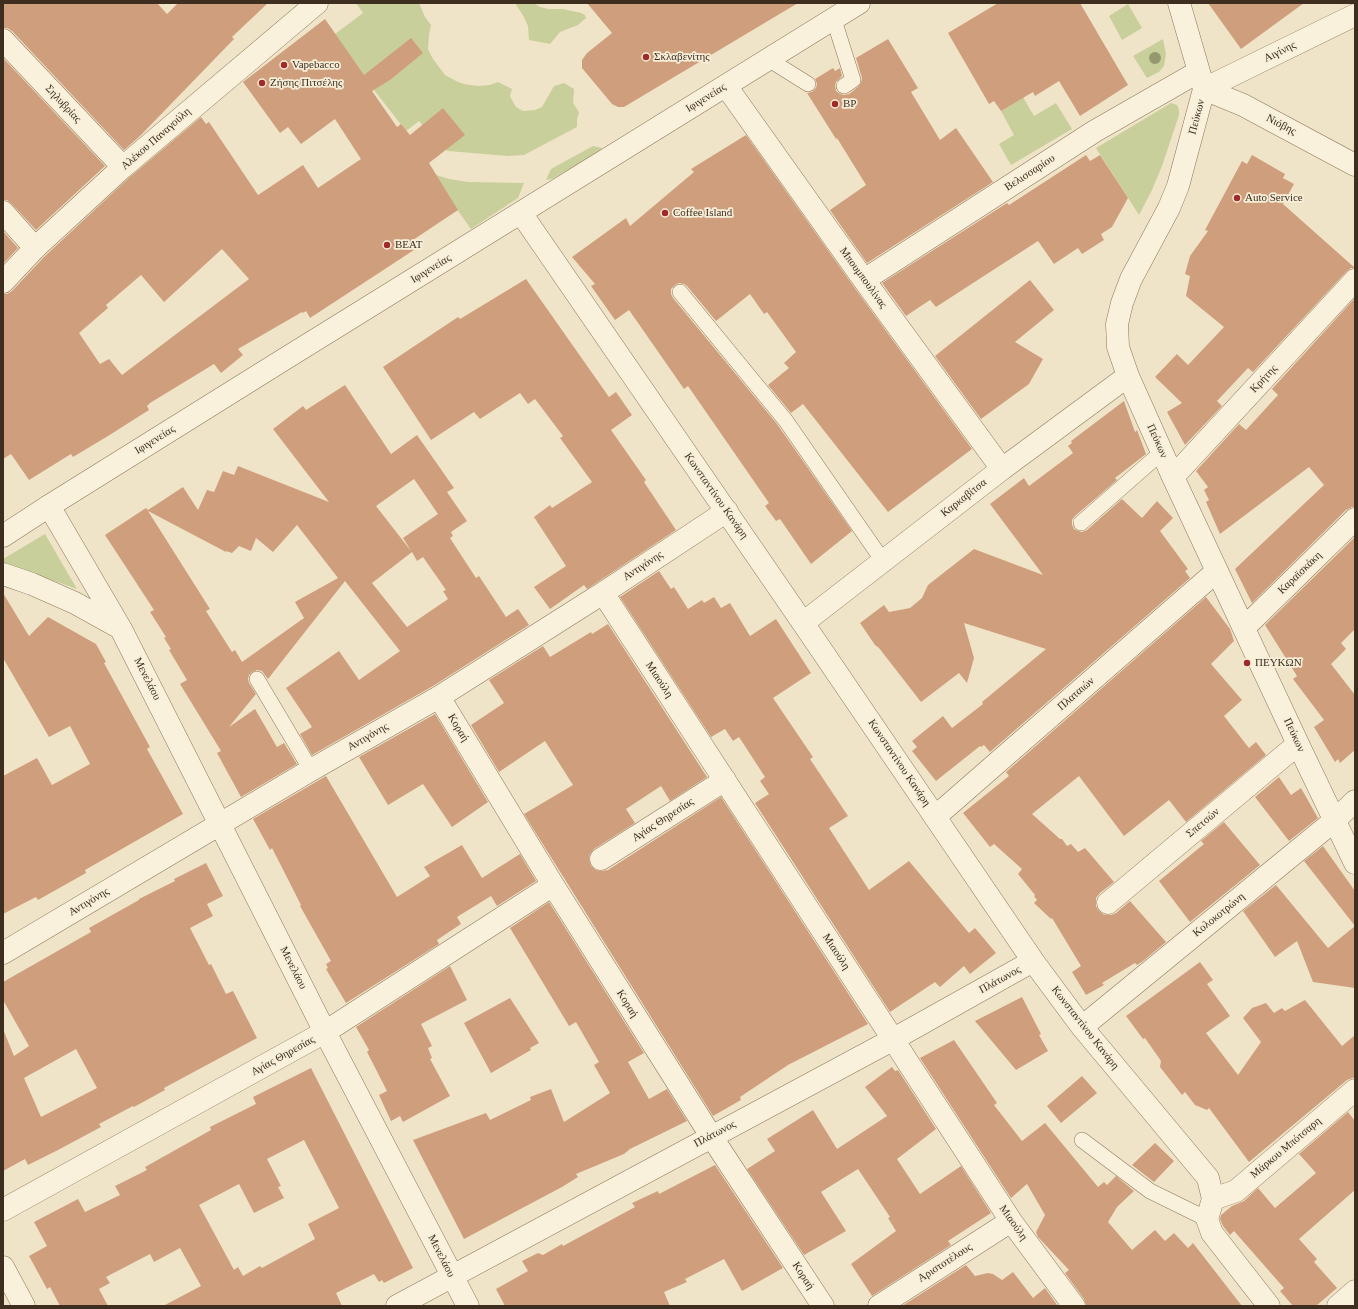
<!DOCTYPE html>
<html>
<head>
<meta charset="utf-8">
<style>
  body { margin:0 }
  #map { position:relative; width:1358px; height:1309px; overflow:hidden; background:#f0e4c8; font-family:Georgia,serif }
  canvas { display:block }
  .frame { position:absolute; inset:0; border:4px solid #3d2e20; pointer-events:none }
</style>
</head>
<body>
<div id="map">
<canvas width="1358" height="1309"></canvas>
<div class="frame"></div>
</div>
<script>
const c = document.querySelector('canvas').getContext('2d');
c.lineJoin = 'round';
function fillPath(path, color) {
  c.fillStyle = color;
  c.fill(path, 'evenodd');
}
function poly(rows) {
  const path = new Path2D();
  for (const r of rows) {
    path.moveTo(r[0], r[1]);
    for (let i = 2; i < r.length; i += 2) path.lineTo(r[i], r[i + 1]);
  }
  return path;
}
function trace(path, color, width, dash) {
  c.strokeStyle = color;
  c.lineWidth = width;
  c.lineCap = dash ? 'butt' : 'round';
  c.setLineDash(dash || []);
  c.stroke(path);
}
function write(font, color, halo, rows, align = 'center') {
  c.font = font + ' Georgia,serif';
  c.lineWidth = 3.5;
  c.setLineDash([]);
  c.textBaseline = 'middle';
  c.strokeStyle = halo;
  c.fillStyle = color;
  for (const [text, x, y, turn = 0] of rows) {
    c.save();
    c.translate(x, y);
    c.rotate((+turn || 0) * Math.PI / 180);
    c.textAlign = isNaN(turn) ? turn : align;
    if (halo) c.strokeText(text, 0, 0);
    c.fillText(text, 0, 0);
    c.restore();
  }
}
const green = poly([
  [356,3,419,3,425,17,431,25,429,35,428,49,433,59,445,75,456,81,464,84,478,86,490,85,498,82,512,89,510,96,512,100,516,107,523,111,535,110,542,107,554,86,564,83,574,89,573,103,579,112,577,119,577,127,524,155,508,156,448,151,439,147,419,121,406,131,374,90,335,34,363,13],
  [515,3,534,3,540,7,548,9,563,9,581,13,585,15,586,18,578,25,560,32,550,44,529,40,528,26,524,17],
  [1128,4,1142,28,1122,40,1109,16],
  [1163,39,1166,54,1164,66,1159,72,1147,78,1133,56],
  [1023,97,1034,116,1056,103,1072,129,1011,165,999,144,1014,135,1001,111],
  [1171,103,1177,105,1179,110,1179,115,1162,166,1152,190,1139,215,1096,148],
  [593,146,602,148,598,153,552,179,546,180,551,169],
  [436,175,449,179,468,182,524,183,518,198,471,229,456,208],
  [45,534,77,589,3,563,3,559]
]);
const building = poly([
  [3,3,157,3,167,14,178,3,268,3,232,37,234,39,139,137,124,150,12,31,7,28,3,28],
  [587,3,798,3,624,107,618,107,612,104,582,68,582,60,587,53,612,33],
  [998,3,1080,3,1128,85,1080,116,1059,81,1035,96,1033,92,1001,111,994,101,989,104,948,33],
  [1208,3,1304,3,1241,49],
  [325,19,364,75,411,38,423,53,390,80,372,91,397,127,401,124,410,135,443,108,465,135,429,163,458,210,413,240,415,243,411,245,414,250,310,318,306,311,303,313,302,312,238,349,243,355,221,373,214,364,150,403,147,406,149,410,108,436,73,457,71,454,29,480,11,454,3,459,3,294,7,294,12,291,44,257,131,176,201,117,206,124,209,122,258,195,303,165,318,188,361,159,335,119,301,144,288,127,280,133,243,82],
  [222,249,249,279,122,375,109,359,100,364,79,333,108,308,106,305,141,275,164,302],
  [888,39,918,88,911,92,940,140,956,128,993,182,867,263,830,210,866,185,837,138,836,139,807,93,812,92,816,88,817,84,815,79,833,68,835,71,840,68,842,76,836,82,835,86,836,91,840,94,844,95,849,94,858,87,861,83,862,78,856,58],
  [3,58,105,166,36,230,12,204,7,200,3,200],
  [746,135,854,287,972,449,888,512,803,404,791,413,768,385,789,368,784,363,796,352,767,312,764,314,750,294,716,321,687,286,684,284,679,283,675,285,671,289,671,294,673,298,777,424,852,531,811,564,780,519,776,521,765,506,769,503,688,386,684,389,629,310,615,320,591,286,595,284,572,257,626,218,630,226,694,172,691,169],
  [1086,155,1090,161,1100,155,1128,198,1112,227,1101,234,1104,240,1082,254,1078,248,1054,264,1038,241,936,307,930,300,906,316,882,283,1007,203,1009,205],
  [1252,155,1285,174,1283,178,1294,184,1283,204,1355,268,1351,268,1346,272,1253,372,1248,368,1217,401,1222,406,1185,445,1167,412,1182,403,1155,377,1177,354,1188,365,1224,327,1186,296,1190,276,1185,274,1190,256,1208,231,1205,230,1242,161,1247,164],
  [3,231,18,248,3,264],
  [526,279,609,397,616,392,632,415,611,430,646,480,644,482,676,530,587,589,584,585,550,609,534,587,566,566,534,517,550,505,552,508,592,482,560,438,563,436,535,399,528,404,520,393,480,419,474,412,431,440,383,367,458,317,460,319],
  [1030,280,1054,310,1015,342,1043,359,1029,384,981,419,935,356],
  [1355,298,1355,507,1352,507,1346,510,1252,603,1235,569,1324,485,1309,467,1220,534,1206,502,1209,500,1204,490,1208,487,1196,471,1239,424,1246,430,1278,395,1272,389],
  [345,385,391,454,417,435,454,488,447,492,467,521,451,532,453,536,450,538,476,578,479,576,506,617,518,609,529,625,433,686,312,755,300,734,312,727,286,688,339,651,359,680,400,651,345,581,268,679,262,671,257,670,252,672,249,675,248,679,249,683,256,694,229,727,255,709,277,747,284,743,297,764,241,797,217,753,221,751,180,684,187,680,169,650,171,649,164,638,166,637,150,612,154,610,105,535,146,508,148,510,183,487,198,510,207,490,214,492,223,471,234,475,238,466,329,502,273,429,303,406,306,410],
  [414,479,438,514,403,538,411,551,376,506],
  [148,511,226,552,226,551,232,553,239,546,251,551,256,538,273,552,297,525,338,578,295,602,304,618,242,662,235,650,232,652,206,611,210,609],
  [412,552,417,561,423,557,446,590,443,591,448,599,407,627,372,583],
  [1124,401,1135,432,1137,430,1146,454,1115,478,1117,480,1075,516,1072,520,1072,525,1074,529,1078,531,1082,532,1087,530,1122,499,1142,518,1157,501,1173,518,1160,531,1188,569,1185,571,1190,578,990,752,984,745,981,747,980,746,936,781,912,751,917,747,912,741,943,716,952,728,983,704,982,702,1046,649,964,623,974,658,967,683,959,673,921,702,879,648,875,645,860,623,884,605,889,612,910,608,922,598,928,585,974,549,1043,575,990,504,1024,478,1029,486,1073,453,1068,446,1072,443,1071,441],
  [1355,537,1355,629,1341,643,1346,649,1331,664,1355,695,1355,750,1340,763,1338,759,1335,762,1314,727,1324,720,1293,679,1297,676,1265,625],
  [659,571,671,589,674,587,688,609,702,600,704,603,714,597,721,608,730,603,750,636,776,619,811,673,773,698,813,757,810,759,848,816,829,828,869,890,909,861,969,933,975,928,996,953,970,974,964,966,940,987,935,982,890,1012,755,803,769,794,760,781,765,777,739,737,733,741,725,729,711,737,620,597],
  [3,593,29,636,48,617,96,644,106,662,104,663,150,747,147,749,183,814,85,870,86,873,38,900,36,897,3,914,3,776,37,758,52,785,90,764,70,726,49,737,3,658],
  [1206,597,1230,629,1234,641,1211,664,1242,700,1224,716,1249,748,1256,742,1266,755,1186,822,1169,800,1124,836,1079,776,1032,814,1060,839,1062,839,1067,846,1071,844,1078,852,1085,848,1114,882,1100,893,1096,898,1096,906,1099,911,1104,915,1111,915,1116,913,1130,901,1166,942,1143,961,1137,965,1135,963,1102,983,1104,985,1086,995,1072,972,1081,966,1052,918,1051,919,1034,903,1037,900,1034,896,1035,895,1018,874,1022,869,994,844,990,847,963,813,1009,776,1006,772],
  [608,624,707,777,670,801,661,786,626,809,635,823,594,849,590,854,589,859,591,866,596,870,601,871,608,870,721,797,868,1024,788,1065,740,1097,741,1100,713,1116,564,878,524,814,573,785,545,741,499,772,471,725,504,703,489,680,543,646,550,657,591,632,592,634],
  [435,714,488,802,452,827,423,784,388,805,359,757],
  [326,776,397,897,430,876,424,867,462,845,482,878,520,854,536,881,497,906,491,896,457,917,461,924,437,940,439,944,346,1003,326,969,328,968,326,964,331,961,300,906,301,905,272,848,270,850,253,819],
  [1279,777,1291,795,1301,788,1318,818,1289,841,1255,797],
  [1224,822,1260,865,1190,922,1159,881,1204,844,1201,841],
  [1323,846,1355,891,1355,988,1313,982,1297,941,1275,957,1243,911,1276,885,1328,948,1355,926,1304,861],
  [206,863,223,896,207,904,213,916,190,928,209,965,211,964,226,994,233,991,257,1038,164,1088,165,1090,134,1107,133,1106,99,1124,101,1127,58,1150,28,1165,25,1159,3,1171,3,1029,14,1056,29,1046,3,1000,3,982,91,932,89,928,139,900,139,899,175,881,174,879],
  [76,1049,97,1088,41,1117,24,1078],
  [549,902,644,1053,628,1062,649,1099,667,1089,687,1121,630,1149,624,1154,576,1174,578,1177,562,1187,464,1239,413,1140,486,1113,490,1120,531,1100,530,1097,551,1089,564,1122,610,1093,594,1065,599,1062,576,1022,569,1026,510,928],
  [1200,962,1213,980,1207,984,1230,1016,1206,1033,1238,1075,1261,1042,1243,1018,1252,1008,1266,1003,1274,1013,1282,1008,1285,1011,1305,1000,1342,1046,1355,1035,1355,1077,1347,1080,1249,1162,1209,1108,1207,1110,1195,1105,1185,1092,1182,1095,1160,1067,1161,1061,1145,1038,1143,1039,1126,1016],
  [450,966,467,1000,421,1024,432,1046,428,1048,432,1058,430,1059,450,1096,403,1122,400,1116,391,1121,379,1095,387,1091,367,1052,369,1050,356,1027],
  [1022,997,1041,1034,1039,1035,1048,1051,1016,1070,975,1021],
  [510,998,539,1043,530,1048,531,1050,491,1073,464,1023],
  [954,1040,997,1103,994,1105,1022,1141,1045,1123,1098,1187,1104,1182,1107,1185,1116,1176,1134,1191,1117,1207,1108,1222,1132,1250,1155,1230,1165,1241,1174,1233,1188,1248,1193,1243,1242,1306,1086,1306,1084,1299,1065,1273,1069,1270,1038,1237,1036,1232,1045,1215,1027,1184,1011,1198,920,1058],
  [892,1067,895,1071,898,1070,936,1129,897,1159,920,1194,961,1166,991,1213,948,1241,951,1245,872,1296,851,1264,896,1231,888,1218,890,1217,858,1169,821,1192,846,1231,804,1255,747,1169,775,1151,767,1139,813,1110,837,1149,887,1116,865,1087],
  [311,1068,413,1268,384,1283,382,1280,379,1282,374,1274,336,1293,342,1306,163,1306,201,1286,180,1248,154,1262,150,1254,106,1277,110,1283,99,1289,108,1306,60,1306,50,1287,47,1289,29,1256,47,1246,34,1222,78,1199,85,1212,120,1195,115,1186,147,1170,145,1167,211,1130,210,1127,256,1104,253,1097],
  [304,1140,339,1208,308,1224,315,1239,262,1268,260,1266,243,1276,238,1267,234,1270,199,1205,239,1184,254,1213,284,1198,278,1187,281,1186,267,1159],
  [1082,1076,1097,1093,1061,1123,1047,1106],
  [1348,1112,1355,1121,1355,1190,1299,1239,1317,1259,1314,1262,1337,1288,1316,1306,1293,1306,1280,1291,1284,1288,1234,1231,1230,1235,1223,1226,1220,1219,1221,1215,1232,1206,1244,1201,1258,1188,1275,1208,1316,1173,1299,1154],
  [1155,1143,1174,1161,1154,1182,1132,1165],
  [715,1165,783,1268,742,1291,724,1259,685,1279,687,1282,664,1292,670,1306,505,1306,496,1289,528,1271,522,1261,538,1253,543,1255,562,1244,563,1246,635,1207,632,1203,658,1191,659,1194],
  [966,1265,975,1276,988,1273,993,1274,1002,1280,1013,1272,1033,1298,1045,1288,1058,1306,902,1306]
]);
const service = poly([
  [834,20,853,80,844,86],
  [768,59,808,84],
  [680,292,786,421,883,561],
  [1081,523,1162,452],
  [257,679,311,770],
  [1082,1140,1150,1191,1207,1219]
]);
const pedestrian = poly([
  [1213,1199,1236,1191,1355,1090]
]);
const minor = poly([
  [1179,3,1204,89,1178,186,1169,208,1131,279,1122,303,1117,324,1118,347,1128,376,1173,477,1298,744,1355,863],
  [3,40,123,167],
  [726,86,864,280,1002,469],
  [1204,89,1243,105,1355,165],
  [1204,89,1355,15],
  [3,212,35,248],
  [521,213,803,623,1033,961,1082,1027,1208,1178,1213,1199,1207,1219,1212,1233,1269,1306],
  [864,280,1095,131,1198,72],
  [1173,477,1355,280],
  [49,506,121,629,325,1032,468,1306],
  [3,574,32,584,75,603,120,628],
  [603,593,1011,1221,1074,1306],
  [803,623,1002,469,1128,376],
  [1244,628,1355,519],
  [439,697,553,885,711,1136,823,1306],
  [935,817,1217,571],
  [601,859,725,780],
  [1108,903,1298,744],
  [3,953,311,770,439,697,603,593,727,511],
  [1082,1027,1335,820,1355,801],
  [3,1210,325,1032,553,885],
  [397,1306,892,1040,1033,961],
  [879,1306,1011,1221],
  [1338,1306,1355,1291]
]);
const tertiary = poly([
  [3,282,35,248,123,167,317,3],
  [3,536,49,506,283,360,859,3],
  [3,1267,24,1306]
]);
const trees = [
  [1155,58]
];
const markers = [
  [646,57,4,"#9e2a2b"],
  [284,65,4,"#9e2a2b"],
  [262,83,4,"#9e2a2b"],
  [835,104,4,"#9e2a2b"],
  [1237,198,4,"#9e2a2b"],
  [665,213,4,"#9e2a2b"],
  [387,245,4,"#9e2a2b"],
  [1247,663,4,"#9e2a2b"]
];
const streetNames = [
  ["Αιγίνης",1280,52,-26],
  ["Ιφιγενείας",706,98,-32],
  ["Σηλυβρίας",63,104,47],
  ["Πεύκων",1197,117,-75],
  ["Νιόβης",1281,125,28],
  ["Αλέκου Παναγούλη",156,139,-41],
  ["Βελισσαρίου",1030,173,-33],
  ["Ιφιγενείας",431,269,-32],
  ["Μπουμπουλίνας",863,278,54],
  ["Κρήτης",1264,379,-47],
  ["Ιφιγενείας",155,440,-32],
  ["Πεύκων",1157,441,66],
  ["Κωνσταντίνου Κανάρη",716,496,55],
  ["Καρκαβίτσα",964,498,-38],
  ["Αντιγόνης",643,566,-33],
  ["Καραϊσκάκη",1300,573,-44],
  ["Μενελάου",147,679,63],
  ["Μιαούλη",659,680,57],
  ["Πλαταιών",1076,694,-41],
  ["Κοραή",458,728,59],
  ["Πεύκων",1294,735,65],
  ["Αντιγόνης",368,737,-30],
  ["Κωνσταντίνου Κανάρη",899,763,56],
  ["Αγίας Θηρεσίας",663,820,-33],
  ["Σπετσών",1203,823,-40],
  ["Αντιγόνης",89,902,-31],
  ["Κολοκοτρώνη",1219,915,-39],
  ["Μιαούλη",836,952,57],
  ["Μενελάου",293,968,63],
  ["Πλάτωνος",1000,980,-29],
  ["Κοραή",627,1004,58],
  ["Κωνσταντίνου Κανάρη",1085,1028,52],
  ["Αγίας Θηρεσίας",283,1056,-29],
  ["Πλάτωνος",715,1134,-28],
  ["Μάρκου Μπότσαρη",1286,1148,-40],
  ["Μιαούλη",1013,1223,55],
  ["Μενελάου",441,1256,63],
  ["Αριστοτέλους",945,1263,-33],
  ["Κοραή",803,1276,57]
];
const poiNames = [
  ["Σκλαβενίτης",654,57],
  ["Vapebacco",292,65],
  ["Ζήσης Πιτσέλης",270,83],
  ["BP",843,104],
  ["Auto Service",1245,198],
  ["Coffee Island",673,213],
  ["ΒΕΑΤ",395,245],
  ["ΠΕΥΚΩΝ",1255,663]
];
fillPath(green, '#c9cf9b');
fillPath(building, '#cf9f7d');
trace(service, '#8d765c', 16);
trace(pedestrian, '#8d765c', 23);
trace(minor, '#8d765c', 23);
trace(tertiary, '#8d765c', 23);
trace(service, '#faf1dc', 15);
trace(pedestrian, '#faf1dc', 22);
trace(minor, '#faf1dc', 22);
trace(tertiary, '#faf1dc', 22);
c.fillStyle = '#96986f';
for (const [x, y] of trees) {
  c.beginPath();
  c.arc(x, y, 6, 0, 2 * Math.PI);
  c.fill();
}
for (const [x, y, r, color] of markers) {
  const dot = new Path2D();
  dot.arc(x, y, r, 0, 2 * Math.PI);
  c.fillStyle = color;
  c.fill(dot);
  trace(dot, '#f7eed8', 1.5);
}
write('11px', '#3d2e20', '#f7eed8', streetNames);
write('11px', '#3d2e20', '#f7eed8', poiNames, 'left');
</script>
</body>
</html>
